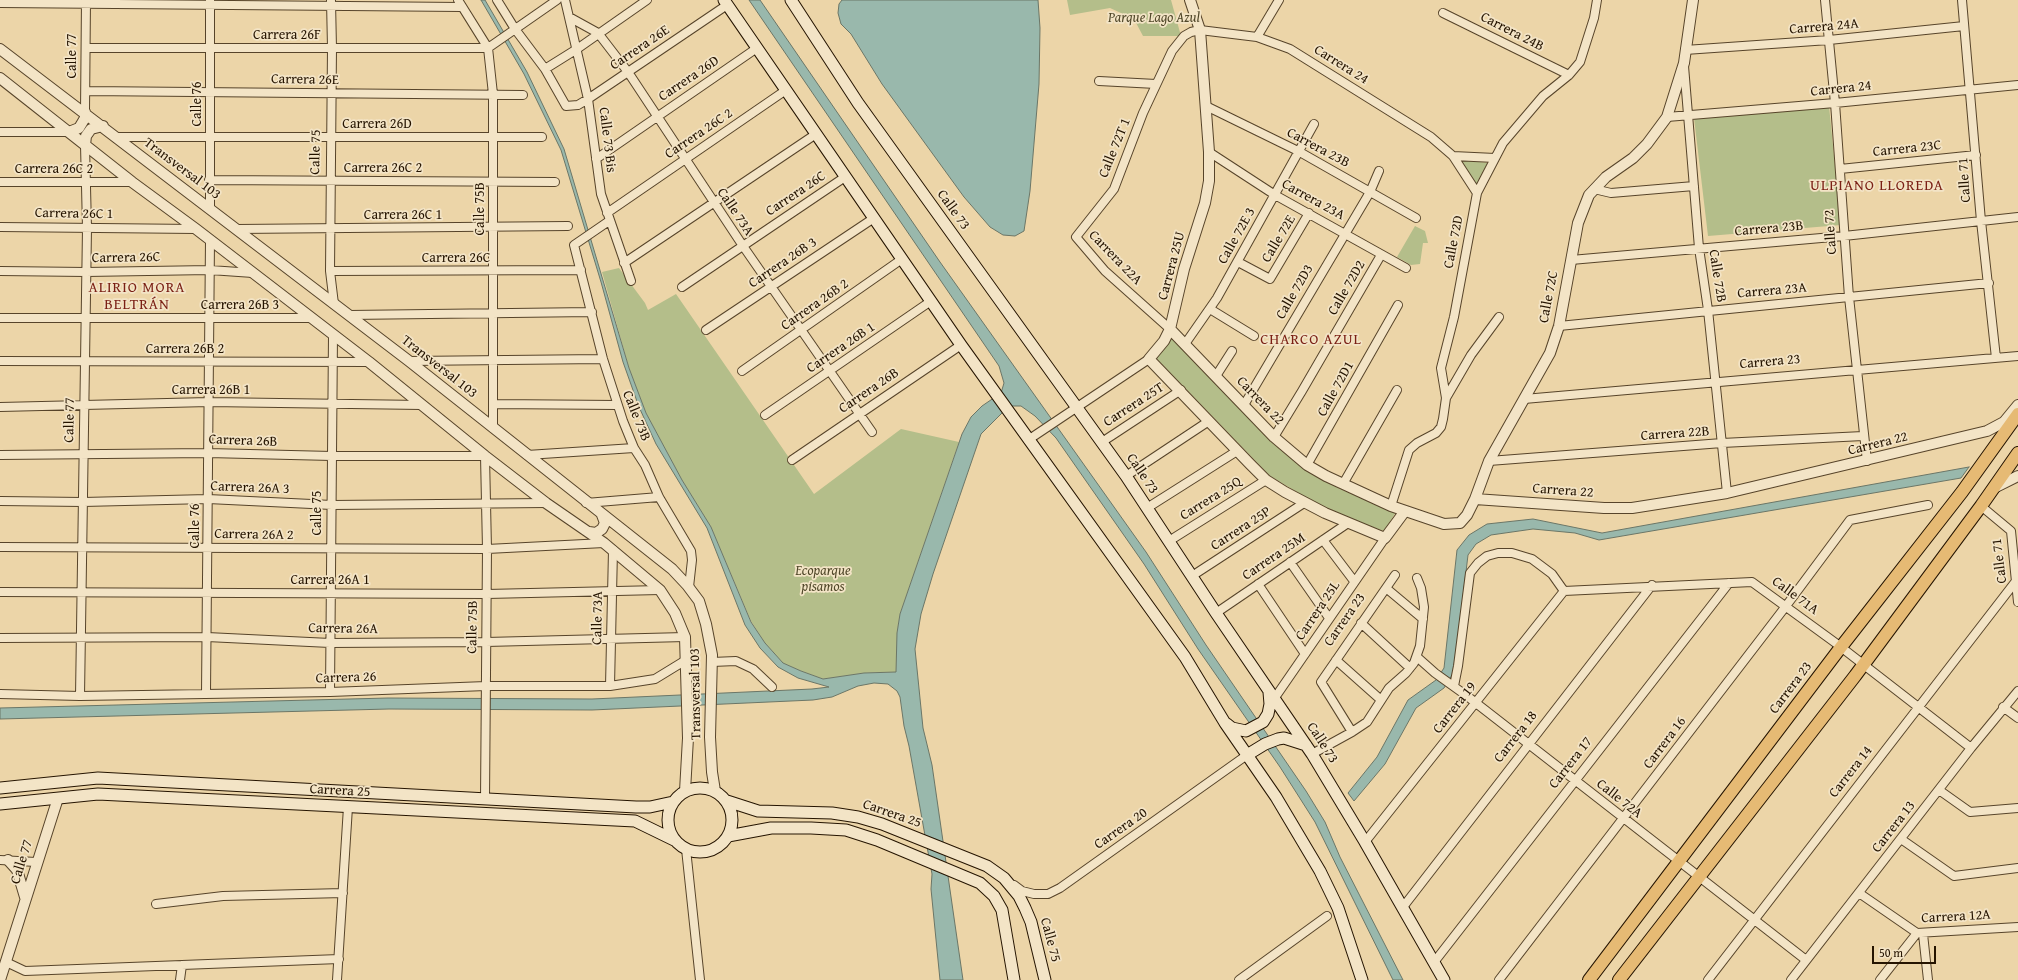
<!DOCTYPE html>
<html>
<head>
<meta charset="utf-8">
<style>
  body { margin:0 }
  #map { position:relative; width:2018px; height:980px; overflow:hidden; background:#ecd5a8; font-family:"Gentium Book Plus",serif }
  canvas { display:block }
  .scale { position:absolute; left:1872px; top:946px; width:64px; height:18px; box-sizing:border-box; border:2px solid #251400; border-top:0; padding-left:5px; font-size:12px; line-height:14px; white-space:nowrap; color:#251400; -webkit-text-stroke:3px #f3e4c6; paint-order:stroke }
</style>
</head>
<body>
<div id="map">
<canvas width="2018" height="980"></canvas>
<div class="scale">50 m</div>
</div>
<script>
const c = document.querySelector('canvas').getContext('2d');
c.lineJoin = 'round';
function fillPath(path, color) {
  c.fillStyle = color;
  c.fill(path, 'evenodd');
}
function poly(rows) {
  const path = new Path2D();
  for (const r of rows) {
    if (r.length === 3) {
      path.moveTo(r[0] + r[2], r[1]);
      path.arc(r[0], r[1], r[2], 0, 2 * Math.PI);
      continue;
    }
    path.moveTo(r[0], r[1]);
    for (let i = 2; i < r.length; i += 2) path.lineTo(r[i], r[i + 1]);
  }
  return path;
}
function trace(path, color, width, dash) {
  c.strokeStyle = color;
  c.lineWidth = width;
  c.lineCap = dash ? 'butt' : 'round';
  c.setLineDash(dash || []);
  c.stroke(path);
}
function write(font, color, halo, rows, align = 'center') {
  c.font = font + ' "Gentium Book Plus",serif';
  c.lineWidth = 3.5;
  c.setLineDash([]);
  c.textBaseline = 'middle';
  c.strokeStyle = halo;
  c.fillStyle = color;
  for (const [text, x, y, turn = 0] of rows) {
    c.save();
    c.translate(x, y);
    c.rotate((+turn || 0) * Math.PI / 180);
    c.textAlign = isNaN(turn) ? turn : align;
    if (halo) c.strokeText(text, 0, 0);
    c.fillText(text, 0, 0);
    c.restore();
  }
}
const green = poly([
  [1067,0,1171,0,1181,36,1143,36,1134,19,1110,8,1070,15],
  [1829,106,1841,225,1708,236,1694,118],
  [1461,160,1489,163,1477,185,1460,161],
  [1415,226,1425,231,1428,243,1423,243,1420,264,1411,265,1397,257],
  [619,268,645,303,648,310,676,294,814,494,901,429,959,442,900,614,897,633,897,672,864,673,823,679,801,671,783,663,765,643,751,621,711,527,682,480,646,413,629,368,602,272],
  [1171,337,1270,441,1304,469,1340,489,1396,512,1384,531,1350,519,1307,498,1270,476,1156,358]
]);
const water = poly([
  [481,0,485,0,527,72,564,149,629,368,646,413,682,480,711,527,751,622,765,643,783,663,801,671,823,679,864,673,896,672,897,633,900,614,962,434,971,417,982,406,1001,393,1004,383,999,366,749,0,760,0,940,262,1146,552,1206,645,1306,791,1325,822,1340,857,1403,980,1393,980,1315,822,1280,767,1198,649,1144,564,1056,438,1035,416,1021,406,1012,406,1006,409,981,434,933,574,921,614,915,649,923,728,932,765,963,980,940,980,931,889,932,874,924,830,909,746,904,726,900,697,897,691,888,684,874,683,858,686,832,697,813,700,592,710,389,709,0,719,0,708,388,698,592,699,812,689,829,687,798,678,778,667,760,648,745,625,707,528,656,444,639,407,623,362,601,282,561,150,524,74,481,0],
  [842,0,1038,0,1040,28,1039,84,1030,191,1024,231,1015,236,1003,235,990,227,964,197,882,84,851,34,841,24,838,13,839,4,842,0],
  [1969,467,1961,478,1599,540,1575,533,1533,529,1491,535,1476,544,1468,555,1454,672,1444,688,1416,708,1385,764,1354,801,1348,793,1377,757,1408,700,1436,680,1444,668,1457,550,1469,535,1487,524,1533,519,1602,533,1969,467]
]);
const minor = poly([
  [458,0,488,48,493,94,493,428],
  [497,0,515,29,545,69,566,106,578,105,588,99,727,5],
  [565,0,588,99,601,194,631,281],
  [1825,0,1835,103,1849,297,1867,461],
  [1962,0,1981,221,1996,358],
  [210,1,210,208],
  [331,1,332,48,330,271,334,304],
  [0,3,462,7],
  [1443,13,1569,75],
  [569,17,598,33,628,72,743,246,872,432],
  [1257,37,1279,0],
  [86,48,488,48,557,0],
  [1685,50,1829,40,1964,26],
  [1684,66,1699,248,1708,310,1727,493],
  [545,69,577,49,647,0],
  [1099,81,1156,84],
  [86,91,523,95],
  [1206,106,1298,151,1416,218],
  [85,112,86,0],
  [1667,117,1835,103,2018,85],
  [0,132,69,132],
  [117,137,542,137],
  [1209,152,1275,195,1406,268],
  [1453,156,1495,158],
  [596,159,757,48],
  [1840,169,1976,155],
  [209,180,555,182],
  [0,182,132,182],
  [1594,189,1611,193,1694,186],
  [607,213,786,90],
  [609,221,574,245,603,359,623,421,634,448,645,465,659,497,691,551,692,560,689,587],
  [0,227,196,229],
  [237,229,568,226],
  [1571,260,1844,236,2018,217],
  [1238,262,1270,279,1309,213],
  [624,263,816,134],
  [0,271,86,272,210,270,253,273],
  [330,271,581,270],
  [682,287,845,177],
  [1210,309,1254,336],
  [349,315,592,312],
  [0,318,312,318],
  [1559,326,1989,283],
  [1170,329,1105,271,1076,237,1114,189,1143,113,1172,51,1184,36,1191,32,1200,30,1257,37,1290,49,1431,137,1453,156,1477,193],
  [706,330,874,218],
  [1185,344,1217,298,1314,124],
  [0,361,369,362],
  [409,361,603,359],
  [742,371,902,259],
  [1216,376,1232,351],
  [1446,398,1471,355,1499,317],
  [1524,399,2018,356],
  [493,404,617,405],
  [1244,405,1370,192,1379,171],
  [0,407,209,402,422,405],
  [765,415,931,301],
  [1274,437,1302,391,1381,255],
  [1028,440,1149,359],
  [1102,442,1181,390],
  [0,455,208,453,332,456,485,456,487,549,485,799],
  [527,455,634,448],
  [792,460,961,345],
  [1489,461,1722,443,1863,436],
  [1307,465,1398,305],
  [1126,476,1209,421],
  [1343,484,1397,390],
  [0,501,83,502,208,499,332,505,546,503],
  [586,503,659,497],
  [1391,506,1409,450,1417,443,1436,433,1441,427,1443,419,1446,398,1441,368,1454,317,1477,193,1503,143,1543,96,1569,75,1580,62,1594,18,1597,0],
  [1981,506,2011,531,2018,602],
  [1147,508,1237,451],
  [1323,540,1354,581],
  [1169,541,1266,480],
  [0,547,487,549,604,543],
  [1290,562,1329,618],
  [1192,576,1304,503],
  [1258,584,1305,654],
  [1386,588,1423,619],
  [1564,591,1752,582,1837,644,1971,748],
  [0,592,487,594,660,590],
  [1216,613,1348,523],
  [1361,623,1410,668],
  [0,638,207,637,330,643,486,642,685,637],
  [1417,657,1435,673,1467,696,1806,960],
  [1336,660,1381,700],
  [712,662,736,661,753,669,772,687],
  [610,686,613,550],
  [1454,686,1458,666,1470,573,1478,563,1487,556,1498,553,1512,553,1532,559,1552,574,1564,591],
  [330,692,333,335],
  [206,693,210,240],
  [0,694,80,696,330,692,486,686,610,686,655,679,686,660],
  [80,696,87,228,85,145],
  [1274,699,1385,538],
  [2003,707,2018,718],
  [1352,732,1321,682,1395,575],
  [1312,754,1352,732,1367,722,1389,688,1406,673,1414,663,1420,646,1424,607,1421,588,1417,578],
  [1939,790,1970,812,2018,808],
  [1901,839,1954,876,2018,868],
  [1365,842,1564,591],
  [686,849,700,980],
  [0,860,36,862],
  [1014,885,1022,891,1034,894,1048,894,1060,888,1247,755],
  [1859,893,1917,933,2018,927],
  [156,904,223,896,343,893],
  [1403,907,1652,585],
  [1923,934,1928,980],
  [1435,961,1729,583],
  [6,962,25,971,339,959],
  [180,980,182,965],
  [337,980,348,807],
  [1239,980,1327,916],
  [1499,980,1786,606,1850,520,1928,505],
  [1708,980,2016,581],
  [1791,980,1971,748,2018,691],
  [1880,980,1917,933]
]);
const tertiary = poly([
  [1190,0,1200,30,1209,152,1209,181,1205,203,1184,269,1170,329,1164,341,1149,359,1250,464,1266,480,1285,492,1325,513,1385,538,1405,511],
  [0,49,409,361,672,569,687,585,699,601,706,624,712,655,710,737,712,772,715,791],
  [0,78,132,182,196,229,369,362,485,456,546,503,604,543,660,590,675,613,685,637,688,738,685,791],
  [69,132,79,128,85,118,85,112],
  [85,145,86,136,91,129,103,126],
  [1170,329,1274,437,1307,465,1326,476,1391,506,1444,524,1460,523,1467,515,1475,499,1489,461,1550,353,1559,326,1578,223,1589,195,1606,177,1633,158,1647,144,1667,117,1684,63,1693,0],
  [1994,488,2018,476],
  [1475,499,1604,508,1632,508,1727,493,1987,431,2004,422,2018,405],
  [589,532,596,533,602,529,605,523,602,515],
  [8,860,17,870,25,897],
  [0,980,58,798]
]);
const secondary = poly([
  [724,0,961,345,1185,657,1225,723,1276,797,1320,871,1338,908,1362,980],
  [791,0,858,103,1126,476,1216,613,1312,754,1365,842,1444,980],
  [1227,724,1232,728,1246,731,1263,722,1268,714,1270,704,1269,692],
  [1247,755,1265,744,1278,739,1284,738,1306,745],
  [700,820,32],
  [0,788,98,778,636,807,650,807,673,802],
  [727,801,758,811,832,813,858,817,882,824,987,866,1004,878,1019,896,1025,908,1031,922,1045,980],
  [0,804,98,794,635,821,674,840],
  [728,836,771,828,811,828,846,830,877,840,980,883,994,896,1002,910,1014,980]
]);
const primary = poly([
  [1589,980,1841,647,1962,492,2018,414],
  [1619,980,1855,676,1981,506,2018,453]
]);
const parkNames = [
  ["Parque Lago Azul",1154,18],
  ["Ecoparque",823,571],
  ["pisamos",823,587]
];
const streetNames = [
  ["Carrera 24A",1824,27,-5],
  ["Carrera 24B",1512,32,27],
  ["Carrera 26F",287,35],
  ["Carrera 26E",640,48,-34],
  ["Calle 77",72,56,-90],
  ["Carrera 24",1341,65,32],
  ["Carrera 26D",689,79,-34],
  ["Carrera 26E",305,80,1],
  ["Carrera 24",1841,89,-6],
  ["Calle 76",197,104,-90],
  ["Carrera 26D",377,124],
  ["Carrera 26C 2",699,134,-34],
  ["Calle 73 Bis",607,140,83],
  ["Calle 72T 1",1115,148,-68],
  ["Carrera 23B",1318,148,28],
  ["Carrera 23C",1907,149,-6],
  ["Calle 75",316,152,-89],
  ["Carrera 26C 2",383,168],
  ["Carrera 26C 2",54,169],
  ["Transversal 103",182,169,37],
  ["Calle 71",1965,180,-94],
  ["Carrera 26C",796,194,-34],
  ["Carrera 23A",1313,200,29],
  ["Calle 75B",480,209,-90],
  ["Calle 73",953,210,54],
  ["Calle 73A",735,212,56],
  ["Carrera 26C 1",74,214,1],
  ["Carrera 26C 1",403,215],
  ["Carrera 23B",1769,229,-5],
  ["Calle 72",1831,232,-94],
  ["Calle 72E 3",1237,236,-61],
  ["Calle 72E",1279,239,-59],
  ["Calle 72D",1454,242,-79],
  ["Carrera 26C",126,258,-1],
  ["Carrera 26C",456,258],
  ["Carrera 22A",1115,258,46],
  ["Carrera 26B 3",783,263,-34],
  ["Carrera 25U",1172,266,-75],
  ["Calle 72B",1717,276,81],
  ["Calle 72D2",1347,288,-60],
  ["Carrera 23A",1772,291,-5],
  ["Calle 72D3",1295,292,-60],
  ["Calle 72C",1549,297,-79],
  ["Carrera 26B 3",240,305],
  ["Carrera 26B 2",815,305,-35],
  ["Carrera 26B 1",841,348,-34],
  ["Carrera 26B 2",185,349],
  ["Carrera 23",1770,362,-5],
  ["Transversal 103",439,367,38],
  ["Calle 72D1",1336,389,-61],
  ["Carrera 26B 1",211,390],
  ["Carrera 26B",869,391,-34],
  ["Carrera 22",1260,401,46],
  ["Carrera 25T",1134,405,-33],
  ["Calle 73B",636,416,68],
  ["Calle 77",70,420,-89],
  ["Carrera 22B",1675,434,-4],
  ["Carrera 26B",243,441,2],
  ["Carrera 22",1878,444,-14],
  ["Calle 73",1142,474,56],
  ["Carrera 26A 3",250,488,2],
  ["Carrera 22",1563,491,4],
  ["Carrera 25Q",1211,499,-32],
  ["Calle 75",317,513,-90],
  ["Calle 76",195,526,-90],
  ["Carrera 25P",1241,529,-33],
  ["Carrera 26A 2",254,535,1],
  ["Carrera 25M",1274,557,-34],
  ["Calle 71",2000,561,-97],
  ["Carrera 26A 1",330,580],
  ["Calle 71A",1795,596,36],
  ["Carrera 25L",1318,611,-56],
  ["Calle 73A",598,618,-89],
  ["Carrera 23",1345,620,-55],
  ["Calle 75B",473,627,-89],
  ["Carrera 26A",343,629,1],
  ["Carrera 26",346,678,-2],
  ["Carrera 23",1791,688,-53],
  ["Transversal 103",696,694,-91],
  ["Carrera 19",1455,708,-52],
  ["Carrera 18",1516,737,-52],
  ["Calle 73",1322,743,57],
  ["Carrera 16",1665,743,-53],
  ["Carrera 17",1571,763,-52],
  ["Carrera 14",1851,772,-52],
  ["Carrera 25",340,791,3],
  ["Calle 72A",1619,799,38],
  ["Carrera 25",892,814,19],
  ["Carrera 13",1894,827,-52],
  ["Carrera 20",1121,829,-35],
  ["Calle 77",22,862,-73],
  ["Carrera 12A",1956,917,-3],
  ["Calle 75",1050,940,75]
];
const neighbourhoodNames = [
  ["ULPIANO LLOREDA",1877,186],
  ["ALIRIO MORA",137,288],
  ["BELTRÁN",137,305],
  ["CHARCO AZUL",1311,340]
];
fillPath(green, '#b4be8a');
fillPath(water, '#99b8ac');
trace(water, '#6b7667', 1);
trace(minor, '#57442a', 10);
trace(tertiary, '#57442a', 12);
trace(secondary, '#251400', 13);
trace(primary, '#251400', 14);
trace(minor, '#f3e4c6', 8);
trace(tertiary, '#f3e4c6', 10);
trace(secondary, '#f3e4c6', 11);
trace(primary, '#e6ba74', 12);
write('italic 14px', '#504729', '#f3e4c6', parkNames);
write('14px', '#251400', '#f3e4c6', streetNames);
c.letterSpacing = '1px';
write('15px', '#7a1f14', '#f3e4c6', neighbourhoodNames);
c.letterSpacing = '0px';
</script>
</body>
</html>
